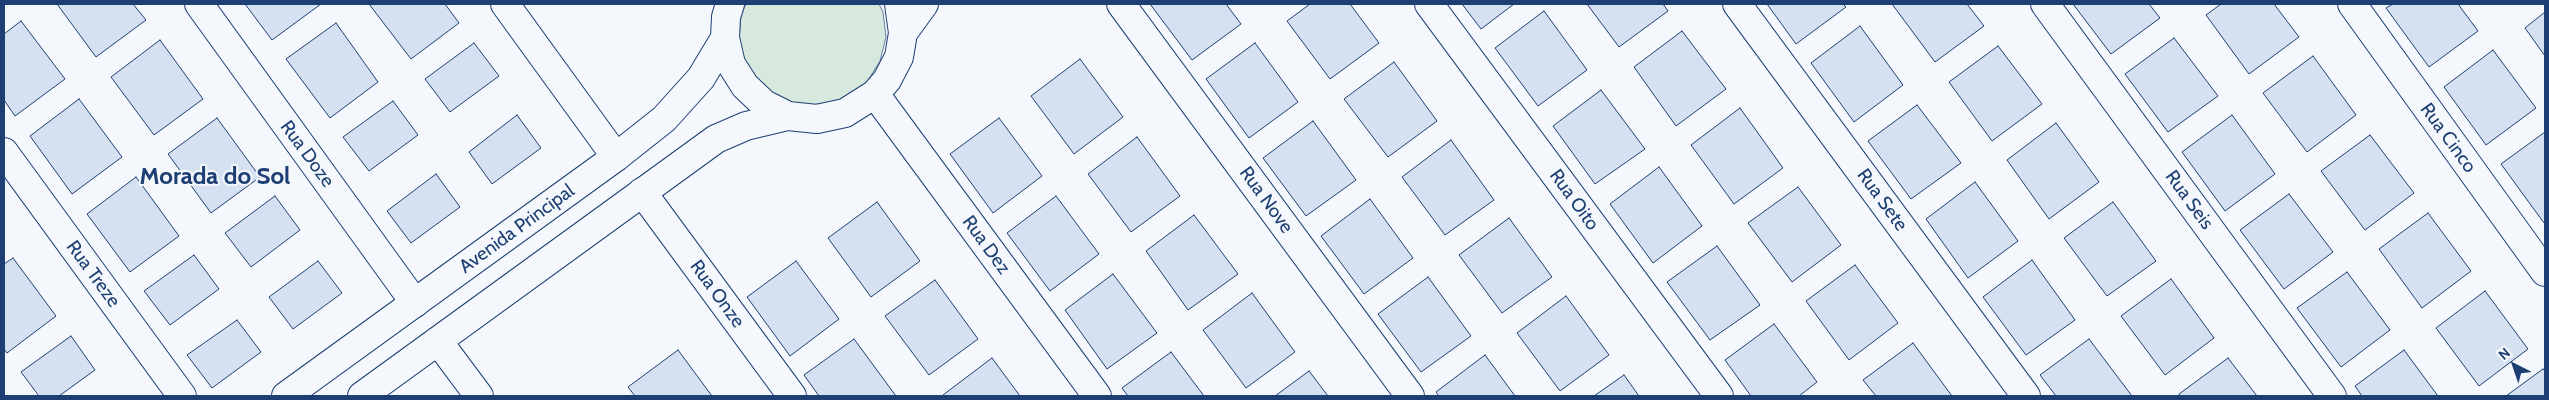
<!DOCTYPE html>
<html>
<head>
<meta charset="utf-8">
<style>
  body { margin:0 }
  #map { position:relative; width:2549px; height:400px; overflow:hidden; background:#f4f7fb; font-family:Cabin,sans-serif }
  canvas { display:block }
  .frame { position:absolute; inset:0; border:5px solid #1d3f73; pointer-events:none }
  .north { position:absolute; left:2489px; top:340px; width:50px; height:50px; -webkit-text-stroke:4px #f4f7fb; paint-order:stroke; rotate:319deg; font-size:14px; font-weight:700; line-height:20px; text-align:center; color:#1d3f73 }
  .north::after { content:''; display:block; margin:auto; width:18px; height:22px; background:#1d3f73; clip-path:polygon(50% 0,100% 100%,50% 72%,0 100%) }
</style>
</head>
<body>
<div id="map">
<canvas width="2549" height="400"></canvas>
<div class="frame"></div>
<div class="north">N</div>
</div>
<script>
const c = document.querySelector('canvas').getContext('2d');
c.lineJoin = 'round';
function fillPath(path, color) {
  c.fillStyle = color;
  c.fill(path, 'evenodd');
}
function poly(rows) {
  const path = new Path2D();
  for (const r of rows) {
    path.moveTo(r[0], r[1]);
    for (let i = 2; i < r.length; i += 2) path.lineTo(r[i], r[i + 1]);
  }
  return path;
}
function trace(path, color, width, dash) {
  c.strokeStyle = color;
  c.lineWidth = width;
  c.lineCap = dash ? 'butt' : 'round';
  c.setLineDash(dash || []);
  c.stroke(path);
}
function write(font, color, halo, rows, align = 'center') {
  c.font = font + ' Cabin,sans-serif';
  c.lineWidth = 4;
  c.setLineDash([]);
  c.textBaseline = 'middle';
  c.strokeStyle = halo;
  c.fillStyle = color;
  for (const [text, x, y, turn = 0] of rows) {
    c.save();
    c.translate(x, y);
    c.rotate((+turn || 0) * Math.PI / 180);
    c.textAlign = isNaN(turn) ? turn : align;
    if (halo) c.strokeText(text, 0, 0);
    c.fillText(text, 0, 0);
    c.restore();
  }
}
const green = poly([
  [746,4,879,4,883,12,886,37,880,61,867,82,848,97,825,105,799,105,777,97,758,82,745,63,739,39,741,15,746,4]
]);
const building = poly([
  [57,4,133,4,146,20,96,57,57,4],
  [245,4,321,4,272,40,245,4],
  [369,4,445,4,459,23,411,59,369,4],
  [1150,4,1226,4,1241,24,1192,60,1150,4],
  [1310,4,1350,4,1379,43,1330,79,1287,21,1310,4],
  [1462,4,1514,4,1481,29,1462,4],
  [1587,4,1663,4,1668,11,1619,47,1587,4],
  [1767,4,1843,4,1846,7,1796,44,1767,4],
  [1892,4,1967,4,1984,26,1935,62,1892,4],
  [2073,4,2149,4,2160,18,2111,54,2073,4],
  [2221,4,2274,4,2299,37,2249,74,2206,15,2221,4],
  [2393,4,2458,4,2478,31,2429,67,2386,8,2393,4],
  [1544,11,1587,70,1538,106,1495,48,1544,11],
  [2545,12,2545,56,2525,28,2545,12],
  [21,21,65,79,15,116,4,100,4,34,21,21],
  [336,23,378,82,330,118,286,59,336,23],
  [1860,26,1903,85,1854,122,1811,63,1860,26],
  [1682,31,1726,89,1676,126,1634,67,1682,31],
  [2174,38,2218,96,2168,132,2125,74,2174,38],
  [160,40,203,99,154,135,111,77,160,40],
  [474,43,499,76,450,112,425,79,474,43],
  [1255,43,1298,102,1249,138,1206,79,1255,43],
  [1998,46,2042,104,1992,141,1949,82,1998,46],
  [2493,50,2536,108,2486,145,2444,87,2493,50],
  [2313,56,2356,115,2307,152,2263,93,2313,56],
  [1080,59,1123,117,1074,154,1031,96,1080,59],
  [1394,62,1437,121,1388,157,1344,99,1394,62],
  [1601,90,1645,149,1595,184,1553,126,1601,90],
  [79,99,122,157,72,194,30,136,79,99],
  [393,101,418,135,369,171,343,137,393,101],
  [1917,105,1961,163,1911,199,1868,141,1917,105],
  [1740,108,1783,168,1734,204,1691,145,1740,108],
  [517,115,541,148,492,184,469,152,517,115],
  [2232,115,2275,174,2225,211,2182,152,2232,115],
  [217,118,260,177,211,213,168,154,217,118],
  [999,118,1042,176,993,213,950,154,999,118],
  [1313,121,1356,180,1306,216,1263,158,1313,121],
  [2056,123,2099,182,2049,219,2007,160,2056,123],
  [2545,132,2545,222,2544,223,2501,164,2545,132],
  [2370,135,2414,193,2365,230,2321,171,2370,135],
  [1137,137,1180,196,1131,232,1088,174,1137,137],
  [1451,140,1494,200,1445,235,1402,177,1451,140],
  [1659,167,1702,226,1653,263,1610,204,1659,167],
  [436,174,460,207,411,243,387,211,436,174],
  [136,177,179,236,130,272,87,214,136,177],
  [1975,182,2018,241,1968,278,1926,219,1975,182],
  [1798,187,1841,245,1792,282,1748,223,1798,187],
  [2289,194,2333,252,2284,289,2240,230,2289,194],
  [275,196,300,230,251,267,225,233,275,196],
  [1056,196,1099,254,1050,291,1007,233,1056,196],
  [1370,199,1413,258,1364,294,1321,236,1370,199],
  [877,202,920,261,871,297,828,238,877,202],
  [2113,202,2156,261,2107,296,2064,238,2113,202],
  [2428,213,2471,271,2422,308,2379,249,2428,213],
  [1194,215,1238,274,1188,310,1146,251,1194,215],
  [1509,218,1552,277,1502,313,1459,255,1509,218],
  [1717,246,1760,305,1710,340,1667,282,1717,246],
  [194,255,219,289,170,325,144,291,194,255],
  [13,258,56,316,7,353,4,349,4,264,13,258],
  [2032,260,2075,320,2026,355,1983,297,2032,260],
  [318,261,342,293,293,329,269,297,318,261],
  [796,261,839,319,790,356,747,297,796,261],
  [1855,265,1898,323,1849,360,1806,301,1855,265],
  [2347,272,2390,330,2341,367,2297,308,2347,272],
  [1113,274,1157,333,1107,369,1065,310,1113,274],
  [1428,277,1471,336,1421,372,1378,314,1428,277],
  [2171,279,2214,338,2165,375,2121,316,2171,279],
  [935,280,978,339,929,375,885,316,935,280],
  [2485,291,2528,349,2479,386,2436,328,2485,291],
  [1252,293,1295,352,1246,388,1203,330,1252,293],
  [1566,296,1609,355,1560,391,1517,333,1566,296],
  [237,320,261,352,212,388,187,355,237,320],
  [1774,324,1817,382,1799,396,1751,396,1725,360,1774,324],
  [71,336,95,370,59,396,39,396,21,372,71,336],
  [854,339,896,396,819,396,804,375,854,339],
  [2089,339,2132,396,2056,396,2040,375,2089,339],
  [1913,343,1952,396,1876,396,1863,380,1913,343],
  [678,350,712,396,635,396,628,387,678,350],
  [2404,350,2438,396,2362,396,2355,386,2404,350],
  [1171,352,1204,396,1128,396,1122,388,1171,352],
  [1485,355,1515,396,1439,396,1436,392,1485,355],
  [992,358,1020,396,944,396,943,395,992,358],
  [2228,358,2257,396,2180,396,2179,394,2228,358],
  [2543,369,2545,371,2545,396,2506,396,2543,369],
  [1309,371,1328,396,1275,396,1309,371],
  [1624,375,1639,396,1594,396,1624,375]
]);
const minor = poly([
  [199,4,415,303],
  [505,4,616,157],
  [1121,4,1410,396],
  [1429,4,1719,396],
  [1737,4,2026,396],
  [2045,4,2332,396],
  [2352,4,2545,272],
  [875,94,1097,396],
  [4,152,182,396],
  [642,192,792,396],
  [438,341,479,396]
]);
const tertiary = poly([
  [730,4,726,17,725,38,731,64,745,86,764,104,788,116,817,119,845,113,875,94,887,80,899,57,903,33,899,4],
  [903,33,924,4],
  [286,396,616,157,664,119,701,78,725,38],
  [362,396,716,139,746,126,788,116]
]);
const streetNames = [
  ["Rua Cinco",2448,138,54],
  ["Rua Doze",307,154,54],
  ["Rua Nove",1266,200,54],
  ["Rua Oito",1574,200,54],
  ["Rua Sete",1882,200,54],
  ["Rua Seis",2189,200,54],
  ["Avenida Principal",517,229,-36],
  ["Rua Dez",986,245,54],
  ["Rua Treze",93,274,54],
  ["Rua Onze",717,294,54]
];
const districtNames = [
  ["Morada do Sol",215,177]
];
fillPath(green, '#d7e8df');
trace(green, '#687fa3', 1);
fillPath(building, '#d5e0f0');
trace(building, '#1d3f73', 1);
trace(minor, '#1d3f73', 30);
trace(tertiary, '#1d3f73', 30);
trace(minor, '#f4f7fb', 28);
trace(tertiary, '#f4f7fb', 28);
write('19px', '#1d3f73', '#f4f7fb', streetNames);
write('bold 24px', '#1d3f73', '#f4f7fb', districtNames);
</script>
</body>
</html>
